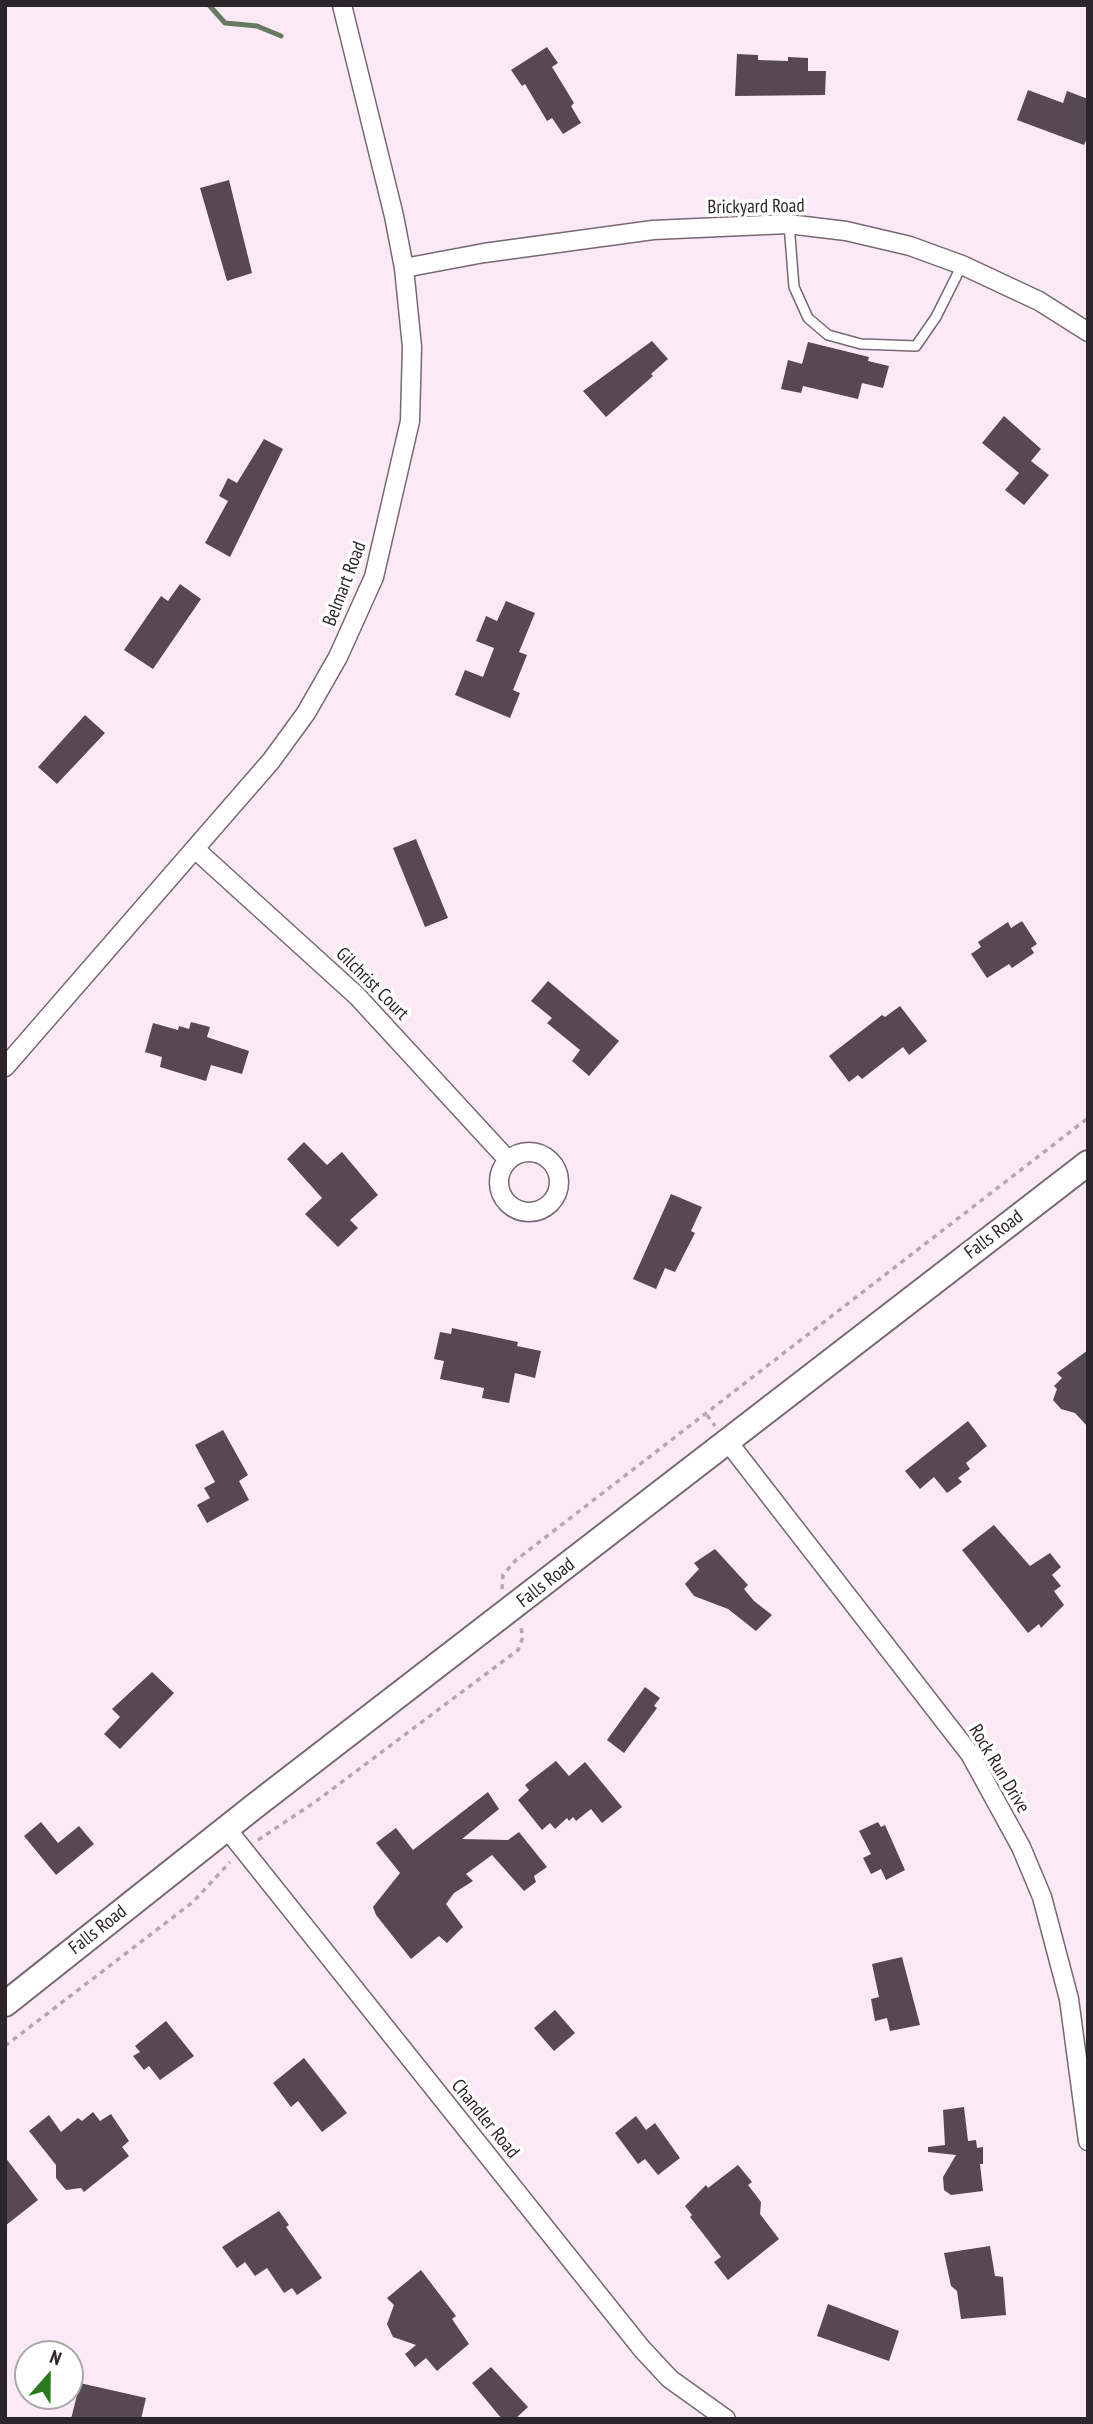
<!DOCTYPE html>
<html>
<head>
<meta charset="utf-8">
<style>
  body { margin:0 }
  #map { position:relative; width:1093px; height:2424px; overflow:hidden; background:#fbeaf6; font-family:"PT Sans Narrow",sans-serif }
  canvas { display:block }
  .frame { position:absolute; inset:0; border:7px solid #2c262a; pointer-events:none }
  .north { position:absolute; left:14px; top:2340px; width:70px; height:70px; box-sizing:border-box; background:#fff; border:2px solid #aba8aa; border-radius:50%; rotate:21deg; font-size:19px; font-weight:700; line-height:28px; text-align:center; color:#2c262a }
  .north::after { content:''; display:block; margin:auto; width:24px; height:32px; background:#2c781f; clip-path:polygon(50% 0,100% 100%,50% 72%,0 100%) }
</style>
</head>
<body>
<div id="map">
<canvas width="1093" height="2424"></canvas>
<div class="frame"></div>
<div class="north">N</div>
</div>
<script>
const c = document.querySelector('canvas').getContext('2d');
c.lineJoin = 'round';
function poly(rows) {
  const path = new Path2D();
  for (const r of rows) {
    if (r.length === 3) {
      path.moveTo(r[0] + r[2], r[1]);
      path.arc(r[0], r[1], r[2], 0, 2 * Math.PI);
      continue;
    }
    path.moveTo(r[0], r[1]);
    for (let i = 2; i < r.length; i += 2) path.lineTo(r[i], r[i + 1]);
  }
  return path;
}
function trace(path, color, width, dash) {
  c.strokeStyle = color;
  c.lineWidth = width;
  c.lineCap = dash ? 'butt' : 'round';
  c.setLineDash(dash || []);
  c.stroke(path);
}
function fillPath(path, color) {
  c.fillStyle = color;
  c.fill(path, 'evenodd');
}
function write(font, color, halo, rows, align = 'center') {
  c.font = font + ' "PT Sans Narrow",sans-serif';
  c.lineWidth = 7;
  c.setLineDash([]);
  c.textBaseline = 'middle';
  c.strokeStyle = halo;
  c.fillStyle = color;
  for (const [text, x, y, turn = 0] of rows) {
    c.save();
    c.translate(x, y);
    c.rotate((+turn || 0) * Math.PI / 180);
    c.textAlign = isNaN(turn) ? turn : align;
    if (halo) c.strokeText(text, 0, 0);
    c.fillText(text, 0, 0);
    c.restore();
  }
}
const stream = poly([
  [209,5,225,23,257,26,281,36]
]);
const building = poly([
  [547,47,558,63,552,67,574,103,571,106,581,123,563,134,552,118,547,121,525,84,522,86,511,70],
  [737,54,758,55,758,60,788,61,788,57,808,58,808,71,826,71,825,95,735,96],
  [1028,90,1063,103,1067,91,1088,99,1088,136,1084,145,1017,120],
  [229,180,252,273,227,281,200,188],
  [652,341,668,359,651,374,653,376,606,417,583,391],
  [808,342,869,357,868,361,889,366,883,388,862,383,858,399,803,386,801,393,781,389,788,360,802,364],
  [1004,416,1041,449,1031,461,1049,475,1024,505,1005,490,1019,473,982,443],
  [264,439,283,449,230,557,205,543,228,501,219,496,228,478,237,483],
  [180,584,201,599,153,669,124,650,161,596,168,601],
  [506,601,535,613,519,652,527,655,513,690,520,693,510,718,455,695,465,670,483,677,494,648,476,641,486,616,497,621],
  [85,715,105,733,57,784,38,767],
  [416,839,448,918,425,927,393,848],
  [1022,921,1037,944,1031,948,1034,953,1012,968,1009,964,987,978,971,954,981,947,978,942,1008,922,1011,928],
  [548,981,619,1041,589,1076,572,1061,580,1050,547,1023,552,1018,531,1001],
  [900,1006,927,1041,909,1055,903,1047,862,1079,858,1075,849,1082,829,1056,882,1015,885,1017],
  [191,1022,210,1027,207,1037,249,1051,242,1074,211,1065,206,1081,160,1067,162,1057,145,1052,153,1023,178,1030,179,1026,189,1029],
  [304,1142,327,1165,342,1152,378,1195,350,1220,358,1228,338,1247,305,1214,322,1198,287,1159],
  [671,1194,702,1207,691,1231,695,1233,675,1272,665,1268,656,1289,633,1279],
  [452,1328,518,1342,517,1346,541,1351,535,1378,515,1373,509,1403,482,1398,484,1388,440,1379,444,1361,434,1359,440,1332,451,1334],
  [1088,1350,1088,1427,1075,1413,1061,1409,1053,1400,1057,1389,1054,1386,1062,1378,1057,1373],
  [968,1421,987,1446,966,1463,970,1469,958,1478,962,1482,947,1493,934,1477,920,1489,905,1471],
  [223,1430,248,1475,239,1481,249,1500,207,1523,197,1505,210,1498,204,1488,215,1482,195,1445],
  [994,1525,1030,1566,1050,1553,1061,1567,1052,1575,1061,1586,1054,1591,1064,1605,1041,1628,1039,1624,1028,1633,962,1550],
  [715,1549,748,1585,744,1589,754,1601,772,1615,756,1631,728,1609,694,1596,685,1584,699,1569,694,1563],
  [152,1672,174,1693,120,1749,104,1734,120,1717,112,1709],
  [645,1687,660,1698,654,1706,657,1708,624,1753,607,1740],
  [556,1761,569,1776,585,1762,622,1807,602,1823,591,1809,576,1821,573,1817,569,1821,567,1818,555,1829,550,1823,542,1830,518,1800,529,1790,525,1785],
  [488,1792,499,1809,462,1839,508,1840,519,1832,547,1867,534,1876,536,1882,524,1891,492,1855,466,1874,473,1881,454,1893,446,1904,463,1927,447,1943,439,1936,411,1959,376,1915,373,1907,400,1873,376,1843,396,1828,413,1850],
  [41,1822,58,1843,79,1826,94,1844,56,1875,24,1836],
  [878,1822,881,1827,885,1825,905,1870,886,1880,881,1869,871,1874,863,1858,871,1854,859,1831],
  [902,1957,920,2025,890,2031,887,2018,875,2021,871,1999,879,1997,872,1964],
  [555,2010,575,2033,554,2051,534,2028],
  [166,2021,194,2056,160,2080,149,2066,144,2070,133,2056,140,2052,135,2046],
  [304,2058,347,2113,322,2132,298,2101,291,2107,273,2083],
  [964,2107,968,2141,976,2140,977,2148,983,2147,983,2164,980,2164,983,2191,951,2195,944,2190,943,2177,956,2155,928,2152,928,2147,945,2145,943,2110],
  [93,2112,100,2121,111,2114,129,2141,122,2147,129,2156,84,2192,81,2188,66,2190,56,2178,56,2165,29,2131,49,2115,61,2132,78,2118,82,2121],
  [636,2116,646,2130,655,2123,680,2158,658,2175,645,2159,638,2164,615,2133],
  [5,2157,38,2200,5,2226],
  [738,2165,752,2182,748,2185,761,2202,760,2214,779,2239,728,2280,714,2262,721,2257,690,2217,692,2215,685,2206,706,2185,708,2188],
  [279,2211,289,2225,286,2227,322,2278,297,2295,292,2288,284,2293,267,2268,255,2276,245,2262,237,2268,222,2247],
  [990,2246,995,2276,1003,2277,1006,2315,961,2319,957,2291,951,2286,944,2253],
  [421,2270,456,2316,452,2319,469,2344,437,2371,426,2358,415,2367,405,2354,416,2345,393,2337,387,2324,394,2305,387,2298],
  [828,2304,899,2331,889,2361,817,2336],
  [491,2367,528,2407,515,2419,502,2419,472,2383],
  [80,2383,146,2398,141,2419,71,2419]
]);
const path = poly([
  [707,1415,715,1426],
  [502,1589,503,1575,516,1560,1088,1118],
  [258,1840,315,1802,518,1650,523,1637,521,1628],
  [5,2046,193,1902,230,1862]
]);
const service = poly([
  [789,224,794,287,808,318,828,335,861,344,916,346,936,317,962,265]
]);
const minor = poly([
  [404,268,484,253,653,230,788,224,846,231,910,246,962,265,1039,301,1088,332],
  [195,849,357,996,508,1160],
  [5,1067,271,761,306,713,338,657,374,577,410,421,412,347,404,268,394,216,342,5],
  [529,1182,30],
  [728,1442,970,1754,1021,1847,1042,1897,1069,1999,1088,2141],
  [227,1829,642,2349,670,2379,726,2419]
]);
const secondary = poly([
  [5,2004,256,1805,1088,1163]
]);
const streetNames = [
  ["Brickyard Road",756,207,-1],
  ["Belmart Road",345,584,-69],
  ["Gilchrist Court",372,984,45],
  ["Falls Road",994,1235,-37],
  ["Falls Road",546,1583,-38],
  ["Rock Run Drive",999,1769,59],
  ["Falls Road",98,1930,-38],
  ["Chandler Road",485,2119,51]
];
trace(stream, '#657a61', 5);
fillPath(building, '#564953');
trace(service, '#776872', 12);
trace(minor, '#776872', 21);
trace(secondary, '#776872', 28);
trace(path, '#b4a7b0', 3.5, [5, 5]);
trace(service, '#fff', 9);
trace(minor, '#fff', 18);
trace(secondary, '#fff', 24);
write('19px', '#2c262a', '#fff', streetNames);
</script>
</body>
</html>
